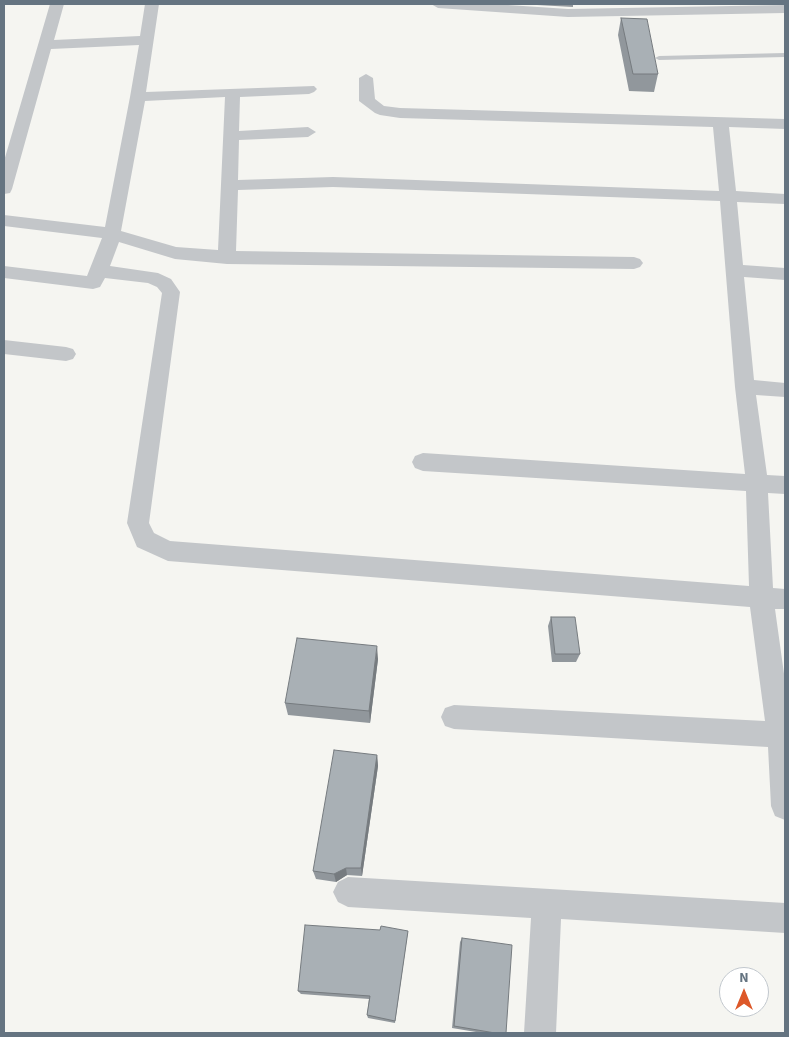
<!DOCTYPE html>
<html>
<head>
<meta charset="utf-8">
<style>
  body { margin:0 }
  #map { position:relative; width:789px; height:1037px; overflow:hidden; background:#f5f5f1; font-family:"Source Sans 3",sans-serif }
  canvas { display:block }
  .frame { position:absolute; inset:0; border:5px solid #657481; pointer-events:none }
  .north { position:absolute; left:719px; top:967px; width:50px; height:50px; box-sizing:border-box; background:#fff; border:1px solid #c1c7cd; border-radius:50%; rotate:0deg; font-size:14px; font-weight:700; line-height:20px; text-align:center; color:#657481 }
  .north::after { content:''; display:block; margin:auto; width:18px; height:22px; background:#dd5829; clip-path:polygon(50% 0,100% 100%,50% 72%,0 100%) }
</style>
</head>
<body>
<div id="map">
<canvas width="789" height="1037"></canvas>
<div class="frame"></div>
<div class="north">N</div>
</div>
<script>
const c = document.querySelector('canvas').getContext('2d');
c.lineJoin = 'round';
function poly(rows) {
  const path = new Path2D();
  for (const r of rows) {
    path.moveTo(r[0], r[1]);
    for (let i = 2; i < r.length; i += 2) path.lineTo(r[i], r[i + 1]);
  }
  return path;
}
function fillPath(path, color) {
  c.fillStyle = color;
  c.fill(path, 'evenodd');
}
function trace(path, color, width, dash) {
  c.strokeStyle = color;
  c.lineWidth = width;
  c.lineCap = dash ? 'butt' : 'round';
  c.setLineDash(dash || []);
  c.stroke(path);
}
const service = poly([
  [785,53,785,57,659,60,655,58,659,56,785,53]
]);
const minor = poly([
  [50,4,64,4,54,40,140,36,145,4,159,4,146,92,314,86,317,89,314,92,309,94,240,97,239,131,308,127,316,132,308,137,239,140,238,180,333,177,719,191,713,127,400,118,380,115,375,113,359,101,359,78,366,74,373,78,375,99,384,106,400,108,785,119,785,129,729,127,736,191,785,194,785,204,737,202,743,265,785,268,785,280,744,277,754,380,785,383,785,397,756,395,767,475,785,476,785,494,768,493,773,588,785,589,785,609,775,609,785,681,785,820,775,816,771,806,768,747,454,729,445,726,441,717,445,708,454,705,765,721,750,607,168,561,137,547,127,523,162,293,157,287,148,283,105,278,100,287,93,289,4,278,4,266,87,276,102,238,4,226,4,215,105,227,130,97,139,45,51,49,12,189,10,193,4,194,4,161,50,4],
  [225,97,218,250,176,247,121,231,145,101,225,97],
  [333,187,720,201,735,387,745,474,423,453,415,456,412,462,415,468,423,471,746,491,749,586,170,541,154,533,149,523,180,292,171,279,158,273,110,266,119,242,175,259,227,264,634,269,640,267,643,263,640,259,634,257,236,251,238,190,333,187],
  [431,4,493,4,568,9,785,5,785,13,568,17,438,8,431,4],
  [4,340,66,347,73,349,76,354,73,359,66,361,4,354,4,340],
  [348,877,785,903,785,933,561,919,556,1033,524,1033,531,918,348,907,338,902,333,892,338,882,348,877]
]);
const wall = poly([
  [519,4,573,4,573,7],
  [621,18,658,74,654,92,629,91,618,35],
  [551,617,580,654,576,662,552,662,548,626],
  [378,659,370,723,288,715,285,703],
  [377,755,378,766,362,876,347,875,336,882,316,879,313,871],
  [380,930,408,931,395,1023,368,1018,367,1015,369,999,301,994,298,991],
  [462,938,506,1033,482,1033,452,1028,460,942]
]);
const shadedWall = poly([
  [377,646,378,659,370,723,369,711],
  [377,755,378,766,362,876,361,868],
  [346,868,347,875,336,882,334,874]
]);
const building = poly([
  [621,18,647,19,658,74,633,74,621,18],
  [551,617,575,617,580,654,555,654,551,617],
  [297,638,377,646,369,711,285,703,297,638],
  [334,750,377,755,361,868,346,868,334,874,313,871,334,750],
  [305,925,380,930,381,926,408,931,395,1021,367,1015,370,996,298,991,305,925],
  [462,938,512,945,506,1033,495,1033,454,1026,462,938]
]);
fillPath(service, '#c3c6c9');
fillPath(minor, '#c3c6c9');
fillPath(wall, '#91979c');
fillPath(shadedWall, '#767b7f');
fillPath(building, '#a9b0b5');
trace(building, '#767b7f', 1);
</script>
</body>
</html>
